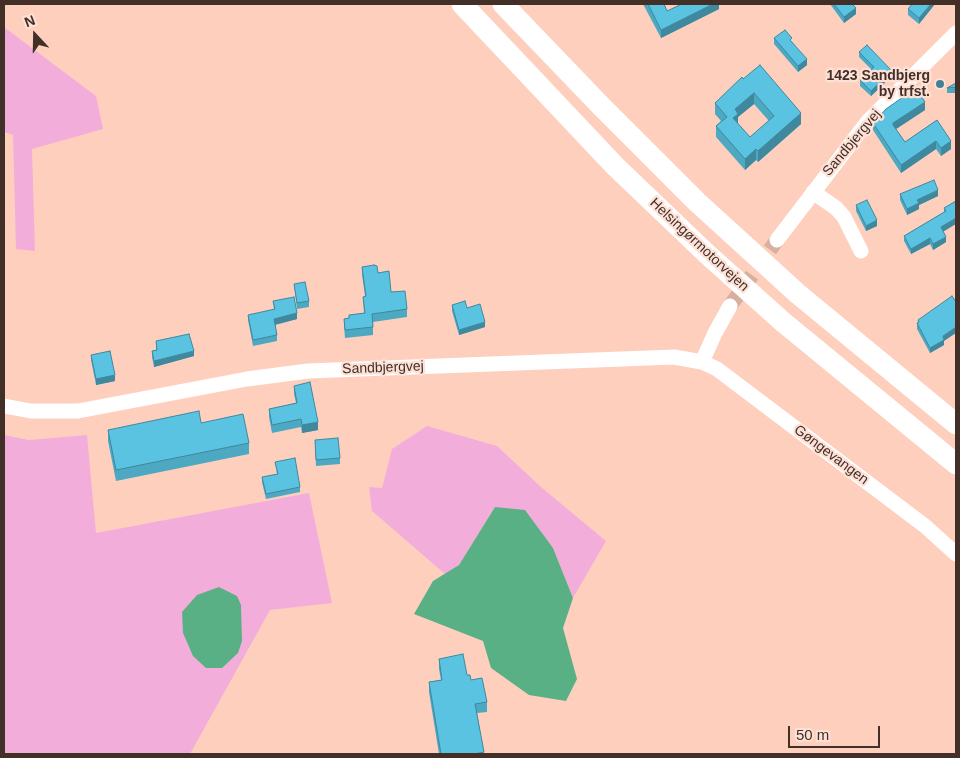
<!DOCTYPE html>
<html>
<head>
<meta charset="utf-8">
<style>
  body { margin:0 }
  #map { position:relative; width:960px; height:758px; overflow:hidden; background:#ffcfbe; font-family:Arial,sans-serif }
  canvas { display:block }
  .frame { position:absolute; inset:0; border:5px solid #422f28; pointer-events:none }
  .north { position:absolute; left:10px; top:10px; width:50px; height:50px; -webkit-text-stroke:4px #fee1d6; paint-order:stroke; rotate:339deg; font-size:14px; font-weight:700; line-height:20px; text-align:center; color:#422f28 }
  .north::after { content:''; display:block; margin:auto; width:18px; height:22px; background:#422f28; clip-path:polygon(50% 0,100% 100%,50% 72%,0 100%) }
  .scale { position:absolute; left:788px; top:726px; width:92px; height:22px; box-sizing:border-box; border:2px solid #422f28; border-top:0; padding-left:6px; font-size:15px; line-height:18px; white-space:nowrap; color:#422f28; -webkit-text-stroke:4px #fee1d6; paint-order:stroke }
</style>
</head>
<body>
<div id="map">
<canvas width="960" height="758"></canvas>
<div class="frame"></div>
<div class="north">N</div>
<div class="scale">50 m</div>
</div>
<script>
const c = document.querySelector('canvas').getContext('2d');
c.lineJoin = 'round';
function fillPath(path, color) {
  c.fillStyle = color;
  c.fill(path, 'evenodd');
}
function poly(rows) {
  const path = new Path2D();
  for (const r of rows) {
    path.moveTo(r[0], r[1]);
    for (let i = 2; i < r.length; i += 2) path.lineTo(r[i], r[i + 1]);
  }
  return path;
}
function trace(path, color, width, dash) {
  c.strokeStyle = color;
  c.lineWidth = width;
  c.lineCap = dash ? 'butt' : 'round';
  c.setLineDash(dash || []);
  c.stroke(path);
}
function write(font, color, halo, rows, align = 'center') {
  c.font = font + ' Arial,sans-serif';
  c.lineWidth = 4.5;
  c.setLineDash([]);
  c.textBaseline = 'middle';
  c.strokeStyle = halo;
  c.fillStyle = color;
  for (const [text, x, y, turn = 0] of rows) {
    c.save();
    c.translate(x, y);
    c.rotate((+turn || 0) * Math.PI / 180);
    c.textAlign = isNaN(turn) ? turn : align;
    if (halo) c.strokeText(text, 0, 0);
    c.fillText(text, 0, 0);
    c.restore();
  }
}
const green = poly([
  [4,27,96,96,103,129,32,149,35,251,16,249,13,135,4,132],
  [427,426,497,446,541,487,606,541,573,598,553,548,495,507,459,565,445,574,372,511,369,487,382,488,392,449],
  [4,435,29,440,87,435,96,533,309,493,332,603,270,610,190,754,4,754]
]);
const water = poly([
  [495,507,525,510,553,548,573,598,563,628,577,679,566,701,529,695,491,668,483,641,414,614,433,581,459,565],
  [219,587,237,596,241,605,242,641,238,653,222,668,206,668,193,656,183,633,182,612,197,595]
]);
const minorTunnel = poly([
  [730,306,777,240]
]);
const minor = poly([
  [813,192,836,208,844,217,861,251],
  [777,240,868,121,956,33],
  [702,362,715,333,730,306],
  [4,406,31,411,78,411,247,379,308,371,674,357,702,362,717,369,925,526,956,554]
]);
const highway = poly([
  [462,4,615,166,707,254,783,322,956,464],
  [503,4,601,106,697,202,798,294,956,424]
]);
const wall = poly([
  [643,4,664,4,667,11,719,4,719,9,661,38],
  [830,4,852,4,856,14,844,23],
  [935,4,919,24,908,15,908,9],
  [774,38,792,42,807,65,798,72,774,44],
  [859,52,892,76,871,96,860,86,860,80,872,70,859,57],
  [743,79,801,124,758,162,756,160,745,170,716,137,716,126,721,121,715,114,715,103],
  [754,104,769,121,750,137,738,124,738,117],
  [956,83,956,93,947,93,947,88],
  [925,110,896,129,905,142,937,120,951,149,941,156,936,149,901,173,873,130,873,123],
  [900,194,938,196,919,205,919,209,907,215,900,200],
  [956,201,943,231,946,242,933,250,930,244,911,254,904,241,904,236,944,212,944,208],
  [856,205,877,226,866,231,856,211],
  [362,267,378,273,391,292,407,309,407,317,373,322,373,335,345,338,344,326,344,319,364,313,363,297,365,296,362,274],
  [294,284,309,301,309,307,297,309],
  [273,301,297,319,275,325,277,335,277,341,253,346,248,320,248,315,274,310],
  [452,305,467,308,485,327,459,335,452,311],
  [918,320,944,341,944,345,930,353,917,329,917,323,918,323],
  [156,341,194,356,154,367,152,357,152,351,156,350],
  [91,355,115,381,96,385,91,360],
  [294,386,318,430,302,433,301,427,272,433,269,417,269,409,296,403,294,394],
  [201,423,249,443,249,454,116,481,108,441,108,430],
  [315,440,340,458,340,464,316,466],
  [275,462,300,487,300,492,266,499,262,482,262,477,277,474],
  [439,659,467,675,471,680,487,702,487,712,477,713,484,754,439,754,429,692,429,682,441,680,439,669]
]);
const shadedWall = poly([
  [713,4,719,4,719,9,661,38,661,30],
  [931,4,935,4,919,24,919,18],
  [856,8,856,14,844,23,844,17],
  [807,59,807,65,798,72,798,66],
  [892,71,892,76,871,96,871,91],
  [754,93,754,104,738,117,738,125,733,118,735,109],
  [925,102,925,110,893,131,893,123],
  [801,113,801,124,758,162,758,151],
  [936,141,936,149,901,173,901,165],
  [951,141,951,149,941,156,941,148],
  [756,149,756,160,745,170,745,159],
  [938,190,938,196,919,205,919,209,907,215,907,209,917,200],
  [956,218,956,224,941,233,941,227],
  [877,220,877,226,866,231,866,226],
  [946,237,946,242,933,250,933,244],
  [930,238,930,244,911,254,911,249],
  [297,313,297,319,274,325,274,319],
  [485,322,485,327,459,335,459,330],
  [956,327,956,333,944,341,944,345,930,353,930,348,943,336],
  [194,351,194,356,154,367,154,361],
  [115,375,115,381,96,385,96,379],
  [318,422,318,430,302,433,302,425]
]);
const building = poly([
  [648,4,664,4,667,11,682,4,713,4,661,30,648,4],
  [834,4,852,4,856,8,844,17,834,4],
  [912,4,931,4,919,18,908,9,912,4],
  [785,30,792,38,790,40,807,59,798,66,774,38,785,30],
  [867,45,892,71,871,91,860,80,874,67,859,52,867,45],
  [760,65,801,113,758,151,756,149,745,159,716,126,727,117,715,103,742,77,743,79,760,65],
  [754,93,774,116,750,137,733,118,738,114,735,109,754,93],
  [956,83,956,87,947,88,956,83],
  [916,88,925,102,893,123,893,125,905,142,937,120,951,141,941,148,936,141,901,165,873,123,886,109,916,88],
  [934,180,938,190,917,200,919,203,907,209,900,194,934,180],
  [867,200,877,220,866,226,856,205,867,200],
  [956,201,956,218,941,227,946,237,933,244,930,238,911,249,904,236,946,211,944,208,956,201],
  [374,265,377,266,378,273,389,271,391,292,405,291,407,309,372,314,373,327,345,330,344,319,349,318,349,315,365,313,363,297,366,296,362,267,374,265],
  [305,282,309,301,297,303,294,284,305,282],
  [952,296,956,302,956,327,943,336,944,340,930,348,917,323,919,322,918,320,952,296],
  [294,297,297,313,274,319,277,335,253,340,248,315,275,309,273,301,294,297],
  [465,301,467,308,480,304,485,322,459,330,452,305,465,301],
  [189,334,194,351,154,361,152,351,157,350,156,341,189,334],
  [110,351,115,375,96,379,91,355,110,351],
  [310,382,318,422,302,425,301,419,272,425,269,409,297,403,294,386,310,382],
  [199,411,201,423,243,414,249,443,116,470,108,430,199,411],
  [338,438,340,458,316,460,315,440,338,438],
  [295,458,300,487,266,494,262,477,278,474,275,462,295,458],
  [463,654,467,675,470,675,471,680,482,678,487,702,475,704,484,752,474,754,441,754,429,682,442,680,439,659,463,654]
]);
const markers = [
  [940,84,5,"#428296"]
];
const poiNames = [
  ["1423 Sandbjerg",930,76],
  ["by trfst.",930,92]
];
const streetNames = [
  ["Sandbjergvej",852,143,-50],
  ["Helsingørmotorvejen",699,245,43],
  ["Sandbjergvej",383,368,-2],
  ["Gøngevangen",831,455,37]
];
fillPath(green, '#f3addb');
fillPath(water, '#5ab085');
trace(minorTunnel, '#d9afa0', 15, [15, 8]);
trace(minor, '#fff', 15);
trace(highway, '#fff', 21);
fillPath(wall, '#4da8c2');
fillPath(shadedWall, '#3f889e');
fillPath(building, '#5ac3e1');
trace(building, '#3f889e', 1);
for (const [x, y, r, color] of markers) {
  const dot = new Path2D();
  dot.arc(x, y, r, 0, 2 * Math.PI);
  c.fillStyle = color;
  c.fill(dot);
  trace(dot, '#fee1d6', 2);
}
write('bold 14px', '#422f28', '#fee1d6', poiNames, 'right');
write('14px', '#422f28', '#fee1d6', streetNames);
</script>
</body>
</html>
